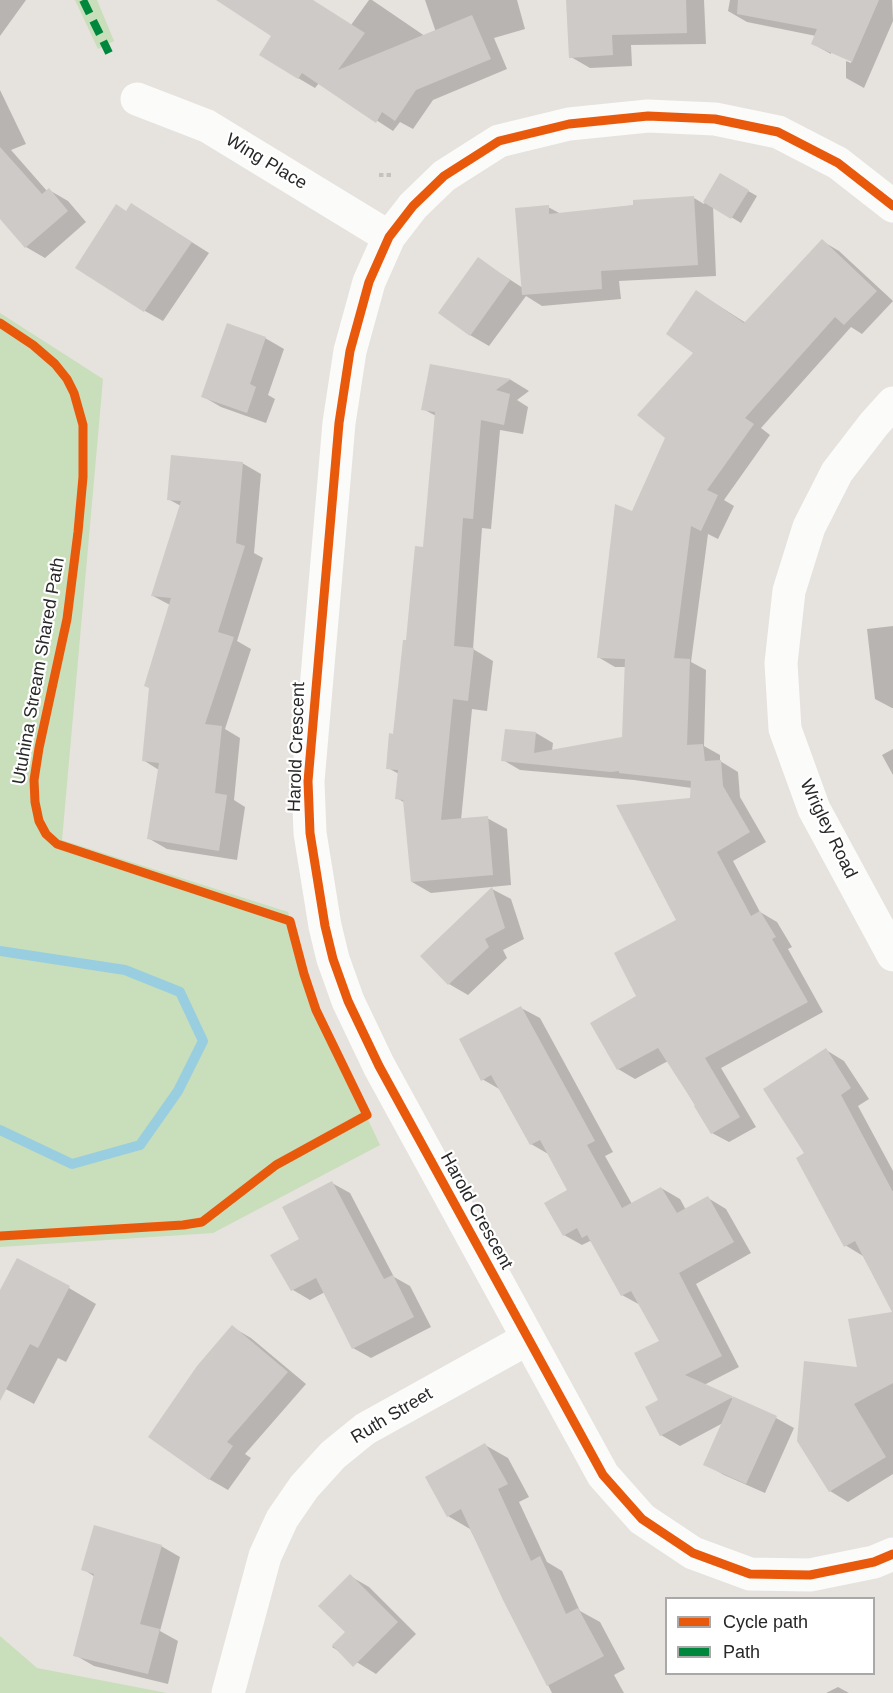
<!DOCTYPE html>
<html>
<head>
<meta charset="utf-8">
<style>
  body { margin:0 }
  #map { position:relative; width:893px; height:1693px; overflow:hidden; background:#e6e2de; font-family:Helvetica,sans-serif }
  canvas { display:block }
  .legend { position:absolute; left:665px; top:1597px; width:210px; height:78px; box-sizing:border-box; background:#fff; border:2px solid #a9a9a9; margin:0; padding:8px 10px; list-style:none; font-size:18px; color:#282828 }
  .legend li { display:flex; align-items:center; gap:12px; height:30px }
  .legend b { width:30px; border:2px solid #a9a9a9 }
</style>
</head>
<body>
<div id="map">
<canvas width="893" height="1693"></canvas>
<ul class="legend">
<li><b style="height:8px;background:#e8590c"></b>Cycle path</li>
<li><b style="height:8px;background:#00873e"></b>Path</li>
</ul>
</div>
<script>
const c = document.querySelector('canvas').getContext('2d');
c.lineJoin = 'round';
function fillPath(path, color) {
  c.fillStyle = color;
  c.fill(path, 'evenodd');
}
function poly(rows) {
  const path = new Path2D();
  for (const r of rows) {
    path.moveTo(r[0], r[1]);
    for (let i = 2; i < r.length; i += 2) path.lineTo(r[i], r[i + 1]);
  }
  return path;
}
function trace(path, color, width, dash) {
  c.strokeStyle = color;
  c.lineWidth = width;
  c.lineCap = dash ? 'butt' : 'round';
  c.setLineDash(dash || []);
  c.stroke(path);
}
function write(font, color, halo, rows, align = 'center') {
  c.font = font + ' Helvetica,sans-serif';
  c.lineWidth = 4.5;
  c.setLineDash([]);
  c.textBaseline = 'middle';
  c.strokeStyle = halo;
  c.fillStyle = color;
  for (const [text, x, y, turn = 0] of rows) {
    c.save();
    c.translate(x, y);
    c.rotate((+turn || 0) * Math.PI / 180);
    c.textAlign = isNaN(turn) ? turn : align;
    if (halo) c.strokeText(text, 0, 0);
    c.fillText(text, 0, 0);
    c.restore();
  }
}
const green = poly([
  [75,0,97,0,114,41,98,49],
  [0,313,103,379,62,840,288,912,313,1004,380,1145,213,1233,0,1247],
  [0,1636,37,1668,167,1693,0,1693]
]);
const shadow = poly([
  [0,0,26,0,0,36],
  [219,0,311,0,351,25,369,0,372,0,441,47,425,0,517,0,525,29,494,38,507,69,433,100,413,129,400,122,393,131,319,83,315,88,298,78,273,36],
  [568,0,704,0,706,44,631,45,632,66,590,68,571,57],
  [730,0,892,0,893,21,864,88,846,78,846,61,851,63,852,60,831,51,831,54,813,44,816,36,747,22,728,11],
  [0,90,26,144,11,150,47,191,49,190,68,201,86,222,45,258,26,247,0,217],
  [720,175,757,196,741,223,713,206,716,276,619,281,621,299,542,306,526,296,489,346,470,335,478,259,523,288,548,207,561,214,694,198,704,204],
  [127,212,149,215,209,253,163,321,145,311],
  [822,241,839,251,893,301,862,334,851,327,761,428,770,435,724,500,734,506,718,539,708,534,691,662,706,670,704,746,720,755,720,761,738,772,740,797,766,842,733,861,760,912,777,922,792,947,788,949,823,1012,721,1068,756,1127,729,1142,712,1133,668,1061,635,1079,618,1069,592,1023,638,997,678,920,692,788,634,780,520,770,503,760,536,733,553,743,552,751,624,738,626,667,615,667,598,657,633,513,667,438,695,352,697,292,746,323],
  [265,338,284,349,268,395,275,399,266,423,221,407,202,396],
  [431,366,511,380,529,391,517,400,528,407,523,434,500,430,491,529,482,528,473,649,493,661,487,711,472,709,461,820,487,818,507,829,511,885,431,893,412,882,405,803,397,798,399,774,388,768,395,735,407,642,424,548,436,416,423,409],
  [242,463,261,474,254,553,263,558,237,641,251,649,225,729,240,738,234,800,245,807,237,860,167,849,148,838,159,770,143,760,170,605,153,596,181,506,168,499],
  [893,626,893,708,892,708,875,699,867,629],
  [893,749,893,775,882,755],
  [492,889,511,899,524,939,503,950,507,958,468,995,449,984],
  [521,1008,540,1018,613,1152,605,1156,632,1204,661,1188,680,1199,686,1210,708,1198,726,1209,751,1253,696,1284,739,1367,704,1385,776,1418,794,1428,765,1493,724,1475,705,1464,723,1423,680,1446,661,1435,647,1407,660,1400,661,1342,642,1306,622,1295,593,1243,590,1241,582,1245,564,1235,569,1190,550,1155,531,1144,501,1090,482,1079],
  [826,1050,844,1061,869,1099,858,1106,893,1171,893,1311,863,1256,845,1245,806,1154],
  [332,1183,350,1193,394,1277,410,1286,431,1327,371,1358,353,1348,325,1292,310,1300,293,1290,301,1239],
  [69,1288,96,1304,66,1362,58,1358,34,1404,0,1386,0,1293],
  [893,1314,893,1474,848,1502,830,1491,798,1440,859,1369],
  [232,1327,251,1338,306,1384,245,1454,251,1458,228,1490,209,1479],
  [485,1445,508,1458,529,1497,519,1502,547,1562,562,1571,580,1611,600,1622,625,1669,614,1675,624,1693,552,1693,470,1529,448,1516],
  [161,1546,180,1557,160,1631,178,1641,168,1684,94,1666,75,1655,95,1577,83,1569],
  [350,1576,369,1587,416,1634,376,1674,332,1647,347,1632],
  [838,1687,849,1693,826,1693]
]);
const stream = poly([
  [0,951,125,970,180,992,203,1041,178,1091,140,1145,72,1164,0,1130]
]);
const building = poly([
  [216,0,313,0,365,33,338,70,472,15,491,59,416,90,395,121,382,112,376,123,302,73,298,79,259,55,271,36],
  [566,0,686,0,687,33,612,35,613,55,569,58],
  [738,0,879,0,852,62,811,44,817,29,737,14],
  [0,147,42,194,49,188,68,211,25,248,0,219],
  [720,173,749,190,731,219,703,202],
  [694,196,698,265,601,271,602,289,522,295,515,208,549,205,549,214,633,205,633,200],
  [131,203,192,242,144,312,75,268,116,204,126,211],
  [822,239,877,291,844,325,835,317,745,418,754,424,707,490,718,495,701,531,691,526,674,658,690,659,687,745,703,744,705,761,721,760,723,786,750,832,717,852,751,916,760,911,776,937,772,939,808,1002,705,1058,740,1117,711,1134,694,1106,695,1105,658,1048,617,1070,590,1023,636,996,614,953,676,920,616,805,690,798,691,781,619,773,619,771,611,772,501,761,505,729,536,732,534,753,622,737,625,659,597,658,615,504,632,511,665,438,637,415,693,353,666,334,696,290,744,323],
  [478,257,510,280,470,336,438,313],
  [227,323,266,337,250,384,256,387,247,413,201,397],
  [430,364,511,379,496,390,510,394,504,425,481,420,473,519,463,518,454,646,474,648,468,701,453,699,441,820,488,816,493,875,411,882,403,800,395,799,398,770,386,769,389,733,393,734,403,640,406,640,415,546,423,547,435,412,421,410],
  [171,455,243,462,236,543,245,546,218,632,234,637,205,724,222,726,215,793,227,795,219,851,147,839,159,763,142,761,149,688,144,686,171,598,151,596,181,501,167,500],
  [492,887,505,928,485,939,489,947,448,985,420,956],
  [521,1006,595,1141,587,1145,622,1208,661,1187,677,1213,708,1196,734,1242,679,1273,722,1356,685,1375,777,1416,746,1484,703,1465,733,1397,660,1436,645,1407,658,1400,634,1353,659,1341,631,1291,621,1296,587,1235,582,1238,577,1228,563,1236,544,1203,567,1190,540,1140,530,1145,491,1075,481,1081,459,1039],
  [826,1048,851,1088,841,1095,893,1192,893,1383,854,1404,886,1457,829,1492,797,1441,804,1361,857,1367,848,1319,892,1312,855,1241,844,1247,796,1158,804,1153,763,1089],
  [332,1181,384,1279,393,1275,414,1317,352,1349,316,1278,291,1291,270,1255,299,1239,282,1207],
  [17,1258,70,1286,38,1348,30,1344,0,1401,0,1290],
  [232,1325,288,1372,227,1442,233,1446,209,1480,148,1437,197,1366],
  [485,1443,508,1484,498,1489,531,1561,540,1556,566,1614,578,1608,604,1656,547,1686,503,1600,461,1509,447,1517,425,1477],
  [94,1525,162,1545,140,1624,160,1629,148,1674,73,1656,94,1574,81,1570],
  [350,1574,398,1622,353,1667,332,1645,345,1632,318,1606]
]);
const path = poly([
  [379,175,394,175]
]);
const street = poly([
  [137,99,207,126,389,237],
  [893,206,838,163,778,132,715,119,648,116,569,124,499,141,444,176,413,206,389,237,369,282,350,351,339,423,308,781,310,833,325,926,333,959,348,1001,379,1066,603,1475,642,1519,693,1553,750,1574,810,1575,874,1562,893,1554],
  [893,403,874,424,837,472,809,527,789,591,781,663,785,729,814,809,893,955],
  [228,1693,265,1556,282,1519,304,1487,333,1455,365,1429,527,1339]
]);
const quiet = poly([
  [83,0,109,53]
]);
const cycleway = poly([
  [893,206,838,163,778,132,715,119,648,116,569,124,499,141,444,176,413,206,389,237,369,282,350,351,339,423,308,781,310,833,325,926,333,959,348,1001,379,1066,603,1475,642,1519,693,1553,750,1574,810,1575,874,1562,893,1554],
  [0,323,33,345,55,364,67,379,74,393,83,425,83,477,78,532,67,619,39,748,34,780,35,802,39,821,46,834,57,844,290,921,304,974,316,1010,367,1115,276,1165,202,1222,183,1225,0,1236]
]);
const streetNames = [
  ["Wing Place",266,162,31],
  ["Utuhina Stream Shared Path",39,671,-80],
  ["Harold Crescent",297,747,-88],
  ["Wrigley Road",828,829,64],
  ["Harold Crescent",476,1211,61],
  ["Ruth Street",392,1416,-31]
];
fillPath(green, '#c9deba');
fillPath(shadow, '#0003');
trace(stream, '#98cee0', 10);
fillPath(building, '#cdcac7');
trace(path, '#c3c2c2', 4, [4.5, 3]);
trace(street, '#fbfbfa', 33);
trace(quiet, '#00873e', 8, [15, 8]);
trace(cycleway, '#e8590c', 9);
write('18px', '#282828', '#fff', streetNames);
</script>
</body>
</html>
